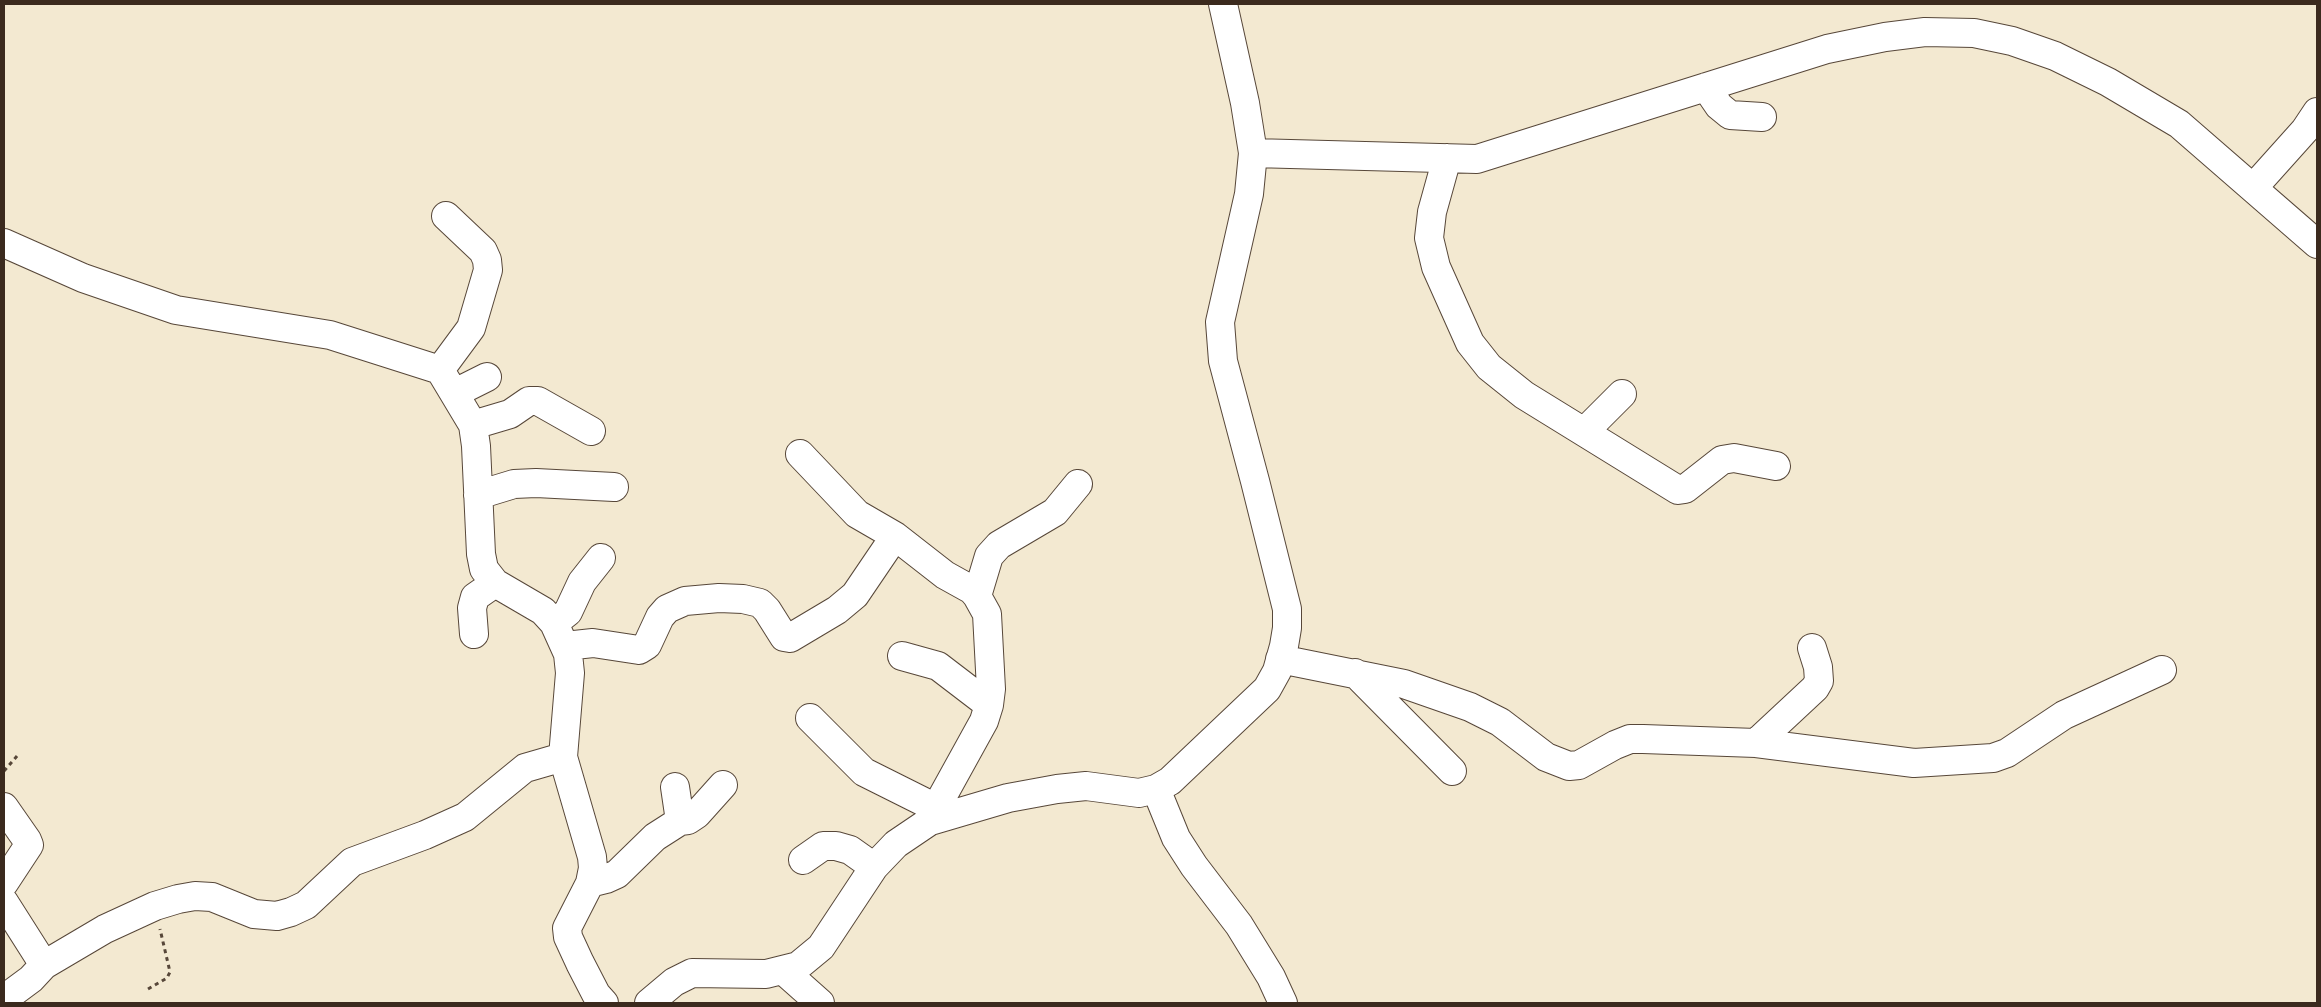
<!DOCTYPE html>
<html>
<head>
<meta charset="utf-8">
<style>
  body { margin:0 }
  #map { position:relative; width:2321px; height:1007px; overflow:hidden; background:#f3e9d1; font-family:"Balsamiq Sans",sans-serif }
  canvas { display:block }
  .frame { position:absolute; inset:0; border:5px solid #3b2a1e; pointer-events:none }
</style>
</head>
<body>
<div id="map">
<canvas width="2321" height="1007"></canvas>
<div class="frame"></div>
</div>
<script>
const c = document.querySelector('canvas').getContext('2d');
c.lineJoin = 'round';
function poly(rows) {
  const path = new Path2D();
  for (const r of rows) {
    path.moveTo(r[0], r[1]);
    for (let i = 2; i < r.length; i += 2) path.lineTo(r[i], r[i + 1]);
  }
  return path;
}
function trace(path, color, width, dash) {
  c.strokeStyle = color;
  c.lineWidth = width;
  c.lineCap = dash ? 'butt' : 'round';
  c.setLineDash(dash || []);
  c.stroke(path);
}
const path = poly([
  [4,771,17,756],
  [148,989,167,978,170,972,160,929]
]);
const minor = poly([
  [1706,87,1719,106,1730,115,1762,117],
  [1253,153,1477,159,1827,49,1885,37,1925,32,1974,33,2012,41,2055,56,2108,82,2179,124,2317,244],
  [1447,158,1432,212,1429,238,1436,267,1470,343,1489,367,1524,395,1678,490,1685,489,1722,460,1734,458,1776,466],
  [2253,188,2305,130,2317,112],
  [4,243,83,278,176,310,330,335,440,370,473,425,476,446,481,554,484,569,495,583,543,611,554,623,568,654,570,673,563,757,592,857,593,868,590,883,567,928,568,937,580,963,596,994,604,1003],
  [440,370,471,328,488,270,487,260,483,251,446,216],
  [455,393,487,377],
  [473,425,510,414,529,401,538,401,591,431],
  [1585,431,1622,394],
  [800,454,857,514,895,536,945,575,972,590,977,596,987,614,991,689,989,705,984,721,936,808],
  [478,495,514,484,536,483,614,487],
  [977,596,989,556,999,545,1055,512,1078,484],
  [554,623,568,612,582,582,601,558],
  [474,634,472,608,475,597,495,583],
  [565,646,593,643,639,650,647,645,660,617,667,609,685,601,719,598,743,599,760,603,767,610,784,637,790,638,837,610,855,595,895,536],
  [902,656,938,666,989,705],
  [1280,659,1404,684,1470,707,1500,722,1546,757,1569,766,1579,765,1615,745,1630,739,1643,739,1756,743,1914,763,1993,758,2007,753,2064,715,2162,670],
  [1355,673,1452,771],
  [810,718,864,772,950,815],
  [1756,743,1815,688,1819,681,1818,667,1812,648],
  [675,787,680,821],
  [1156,789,1176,838,1194,866,1239,925,1271,977,1283,1003],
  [4,807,27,840,29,845,4,883],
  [803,860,823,846,836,846,850,850,874,867],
  [590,883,606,879,617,874,655,837,680,821,688,820,697,814,723,785],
  [4,902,44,965],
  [784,971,820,1003],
  [4,999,31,979,44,965,105,929,155,906,178,899,195,896,212,897,254,914,277,916,291,912,306,905,352,862,425,835,465,817,525,768,563,757],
  [649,1003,674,982,692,973,766,974,798,966,821,947,874,867,896,844,930,821,1008,798,1057,789,1086,786,1139,793,1156,789,1170,781,1267,689,1277,671,1284,646,1287,628,1287,609,1255,481,1223,361,1220,322,1249,194,1253,153,1245,103,1223,4]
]);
trace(minor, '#574739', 30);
trace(path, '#574739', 3, [4, 4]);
trace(minor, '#fff', 28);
</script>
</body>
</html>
